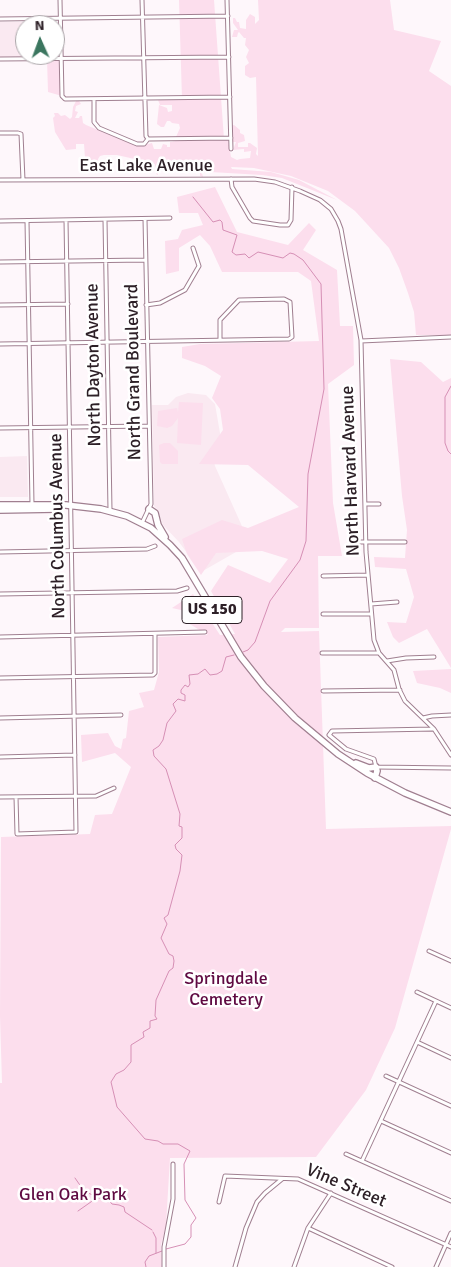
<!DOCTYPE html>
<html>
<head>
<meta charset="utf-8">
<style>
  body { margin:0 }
  #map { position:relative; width:451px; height:1267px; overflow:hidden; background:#fef7fb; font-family:Signika,sans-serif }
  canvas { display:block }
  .north { position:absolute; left:15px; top:15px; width:50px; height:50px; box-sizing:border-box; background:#fff; border:1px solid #aba6a9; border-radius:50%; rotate:358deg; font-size:14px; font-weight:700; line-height:20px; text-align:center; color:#2d2027 }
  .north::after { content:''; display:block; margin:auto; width:18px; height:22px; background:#3b765f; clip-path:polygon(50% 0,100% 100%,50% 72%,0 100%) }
</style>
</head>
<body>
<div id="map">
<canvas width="451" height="1267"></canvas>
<div class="north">N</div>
</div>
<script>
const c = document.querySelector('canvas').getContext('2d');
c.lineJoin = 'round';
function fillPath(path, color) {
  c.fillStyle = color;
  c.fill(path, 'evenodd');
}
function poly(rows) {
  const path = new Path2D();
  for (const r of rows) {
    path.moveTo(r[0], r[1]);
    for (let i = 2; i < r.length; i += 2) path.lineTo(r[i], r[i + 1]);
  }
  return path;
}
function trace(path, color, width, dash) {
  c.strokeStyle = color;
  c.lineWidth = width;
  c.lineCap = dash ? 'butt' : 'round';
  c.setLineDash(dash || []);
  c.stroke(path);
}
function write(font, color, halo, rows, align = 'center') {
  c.font = font + ' Signika,sans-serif';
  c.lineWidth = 5;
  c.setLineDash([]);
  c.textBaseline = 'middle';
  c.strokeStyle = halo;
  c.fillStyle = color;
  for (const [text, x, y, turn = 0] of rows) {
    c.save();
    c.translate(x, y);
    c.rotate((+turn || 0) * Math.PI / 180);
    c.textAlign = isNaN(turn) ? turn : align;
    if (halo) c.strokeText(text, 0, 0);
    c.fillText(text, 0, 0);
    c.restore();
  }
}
const built = poly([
  [0,22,58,22,58,56,0,57],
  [25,25,55,25,55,55,25,55],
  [188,393,206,395,215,404,221,439,212,451,215,466,250,544,201,572,179,542,163,525,158,510,154,506,152,405,168,405,176,397],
  [27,456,28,497,0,497,0,457]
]);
const green = poly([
  [179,0,214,0,224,139,228,140,231,157,237,160,240,159,250,158,251,151,244,152,244,149,233,150,236,142,232,142,231,126,234,125,240,130,240,133,244,135,245,141,238,143,238,147,248,147,248,143,250,143,257,148,256,154,258,156,256,77,250,78,245,75,245,66,249,63,246,57,249,50,245,45,246,38,244,38,239,32,238,33,237,37,232,37,234,30,238,30,233,23,233,18,235,18,237,22,239,22,240,28,246,29,246,20,250,14,255,17,255,24,259,20,258,0,390,0,394,30,441,41,429,71,451,86,451,335,416,335,414,312,408,293,399,268,389,248,355,211,328,191,291,176,254,168,231,167,232,169,271,172,299,180,337,200,282,178,262,175,211,172,202,173,203,177,200,176,200,172,189,168,182,170,180,168,160,164,158,165,158,175,156,174,155,164,149,163,149,161,139,160,117,155,104,155,100,156,98,159,98,173,94,173,86,172,84,144,76,144,76,149,66,150,55,132,53,118,55,116,54,113,58,113,61,116,65,115,70,119,72,117,73,107,76,101,79,101,81,104,76,106,75,111,78,112,75,118,79,118,80,116,82,116,83,123,86,125,132,144,144,145,152,143,154,149,161,149,163,144,167,145,167,147,170,147,170,142,181,140,182,137,176,137,180,128,179,124,172,123,170,121,167,121,164,127,161,127,157,124,159,105,167,108,168,112,172,111,172,105,160,105,158,100,182,99],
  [47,59,61,59,62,96,48,92],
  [215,187,237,232,288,245,309,223,316,230,303,250,337,270,340,326,353,326,354,365,328,384,333,503,342,556,318,556,319,628,285,628,281,632,319,631,326,829,451,826,451,829,395,1028,366,1090,316,1157,170,1158,166,1225,161,1245,162,1267,0,1267,0,1083,2,1083,0,1016,1,837,90,834,95,815,112,814,131,767,115,753,82,762,81,735,108,733,115,746,121,749,123,739,126,738,129,711,144,707,139,693,154,690,159,672,158,637,208,635,188,623,190,612,172,608,193,594,220,635,235,634,211,591,228,565,270,583,288,559,262,551,216,553,201,575,187,554,182,539,222,520,248,528,299,507,248,465,199,464,223,430,220,409,212,398,221,376,205,366,182,358,182,347,200,344,319,341,311,281,298,272,222,272,210,246,200,235,179,248,179,271,166,274,165,241,178,239,182,230,203,225,198,213,179,213,177,197],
  [390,359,421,362,443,382,451,378,451,668,427,629,399,643,393,637,387,622,406,623,414,597,406,569,375,567,374,557,405,558,407,530,402,496],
  [179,402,203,403,201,445,177,443,178,418,172,426,167,428,157,426,158,411,177,408,178,412],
  [164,443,170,443,178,451,178,464,162,464,160,462,159,445],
  [451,669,451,693,440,688,417,683,413,671]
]);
const stream = poly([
  [193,197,213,222,220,220,222,222,223,230,237,235,232,252,236,255,245,254,249,258,258,252,283,258,290,253,294,254,303,260,321,284,324,389,308,474,306,541,300,560,270,601,255,642,248,650,243,652],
  [451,386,445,397,445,443,448,451,451,454],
  [75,1178,84,1191,99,1198,106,1197,112,1204,119,1205,124,1207,125,1212,152,1230],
  [78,1211,98,1197],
  [153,1232,156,1238,156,1253],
  [166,1249,185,1244,191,1237,191,1225,196,1218,185,1200,184,1164,190,1151,178,1144,163,1144,158,1141,145,1139,117,1107,111,1082,116,1074,124,1070,131,1062,131,1045,144,1037,143,1032,150,1028,150,1021,157,1019,155,1016,156,1000,169,971,173,968,174,961,173,956,169,954,161,938,167,924,164,918,168,915,180,871,182,855,176,849,175,845,182,838,182,827,179,826,180,814,166,769,154,756,153,750,159,746,163,740,167,723,176,711,173,704,178,699,185,701,185,695,181,693,181,690,185,685,188,687,190,684,189,675,198,674,205,669,210,675,217,674,222,671,226,657,234,655],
  [146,1267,145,1262,149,1256,162,1251]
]);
const minor = poly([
  [60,0,62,96,65,99,230,97],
  [142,0,146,136,148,139],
  [227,0,231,149],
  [0,19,228,16],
  [0,59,229,57],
  [94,99,94,122,99,128,137,144,144,144,148,139],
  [0,133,18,133,21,134,23,180],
  [148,139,231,138],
  [231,179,232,187,250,218,253,221,280,225,288,225,291,220,292,187],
  [0,180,254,179,275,182,300,191,320,200,331,209,338,221,341,229,361,340,366,552,374,640,379,653,394,670,399,689,405,701,434,729,451,755],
  [105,220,110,510],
  [0,221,170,218],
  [27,221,32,504],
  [0,262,145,260],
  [0,305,68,304],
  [146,305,160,303,185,290,199,266,193,248],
  [361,341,451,337],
  [0,344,289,339,292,337,290,302,284,299,239,300,220,320,220,340],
  [0,428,149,426],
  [365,504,379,504],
  [142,523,151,504,145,219],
  [354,542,405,542],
  [0,552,147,549,155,546],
  [323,576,368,575],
  [0,594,177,591,187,588],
  [371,604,397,602],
  [323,614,371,614],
  [0,637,205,632],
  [322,653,379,653],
  [387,661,406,658,434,657],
  [0,678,153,675,155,673,155,634],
  [323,691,400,690],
  [0,718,121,715],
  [423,718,432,716,451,715],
  [433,729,332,731,329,735,346,749,374,759,376,767,451,768],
  [0,757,75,755],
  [0,797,96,796,114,788],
  [16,797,17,834,76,832,66,220],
  [429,951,451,961],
  [417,992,451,1008],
  [417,1042,451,1058],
  [386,1076,451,1106],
  [381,1121,451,1153],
  [346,1154,451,1201],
  [362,1161,436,1001],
  [219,1202,225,1176,298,1179,451,1247],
  [308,1228,392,1267],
  [164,1267,164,1247,173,1199,173,1164],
  [235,1267,246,1228,257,1202,265,1193,282,1179],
  [294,1267,308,1228,331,1193],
  [436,1267,451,1233]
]);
const highway = poly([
  [0,505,66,505,101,509,127,516,151,528,170,545,182,558,241,657,264,686,295,718,338,754,367,773,405,793,451,812],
  [149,509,155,513,158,525,165,537],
  [0,510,57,509],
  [356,763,369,768,376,767,377,771,375,778]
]);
const shields = [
  [212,610,60]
];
const shieldNames = [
  ["US 150",212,610]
];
const streetNames = [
  ["East Lake Avenue",146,166],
  ["North Dayton Avenue",94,365,-91],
  ["North Grand Boulevard",134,372,-91],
  ["North Harvard Avenue",351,471,-92],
  ["North Columbus Avenue",58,526,-91],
  ["Vine Street",346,1186,23]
];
const parkNames = [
  ["Springdale",226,979],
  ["Cemetery",226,1000],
  ["Glen Oak Park",73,1195]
];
fillPath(built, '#fae9f1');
fillPath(green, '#fcdeed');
trace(stream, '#d68fb5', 1);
trace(minor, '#a07f90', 5);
trace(highway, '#a07f90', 8);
trace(minor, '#fff', 3);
trace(highway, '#fff', 5.5);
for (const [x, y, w] of shields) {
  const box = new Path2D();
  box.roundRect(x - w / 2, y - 13.5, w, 27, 4);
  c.fillStyle = '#fff';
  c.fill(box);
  trace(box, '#2d2027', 1);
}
write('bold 16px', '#2d2027', null, shieldNames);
write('18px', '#2d2027', '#fff', streetNames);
write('18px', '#5f0a42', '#fff', parkNames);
</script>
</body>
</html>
